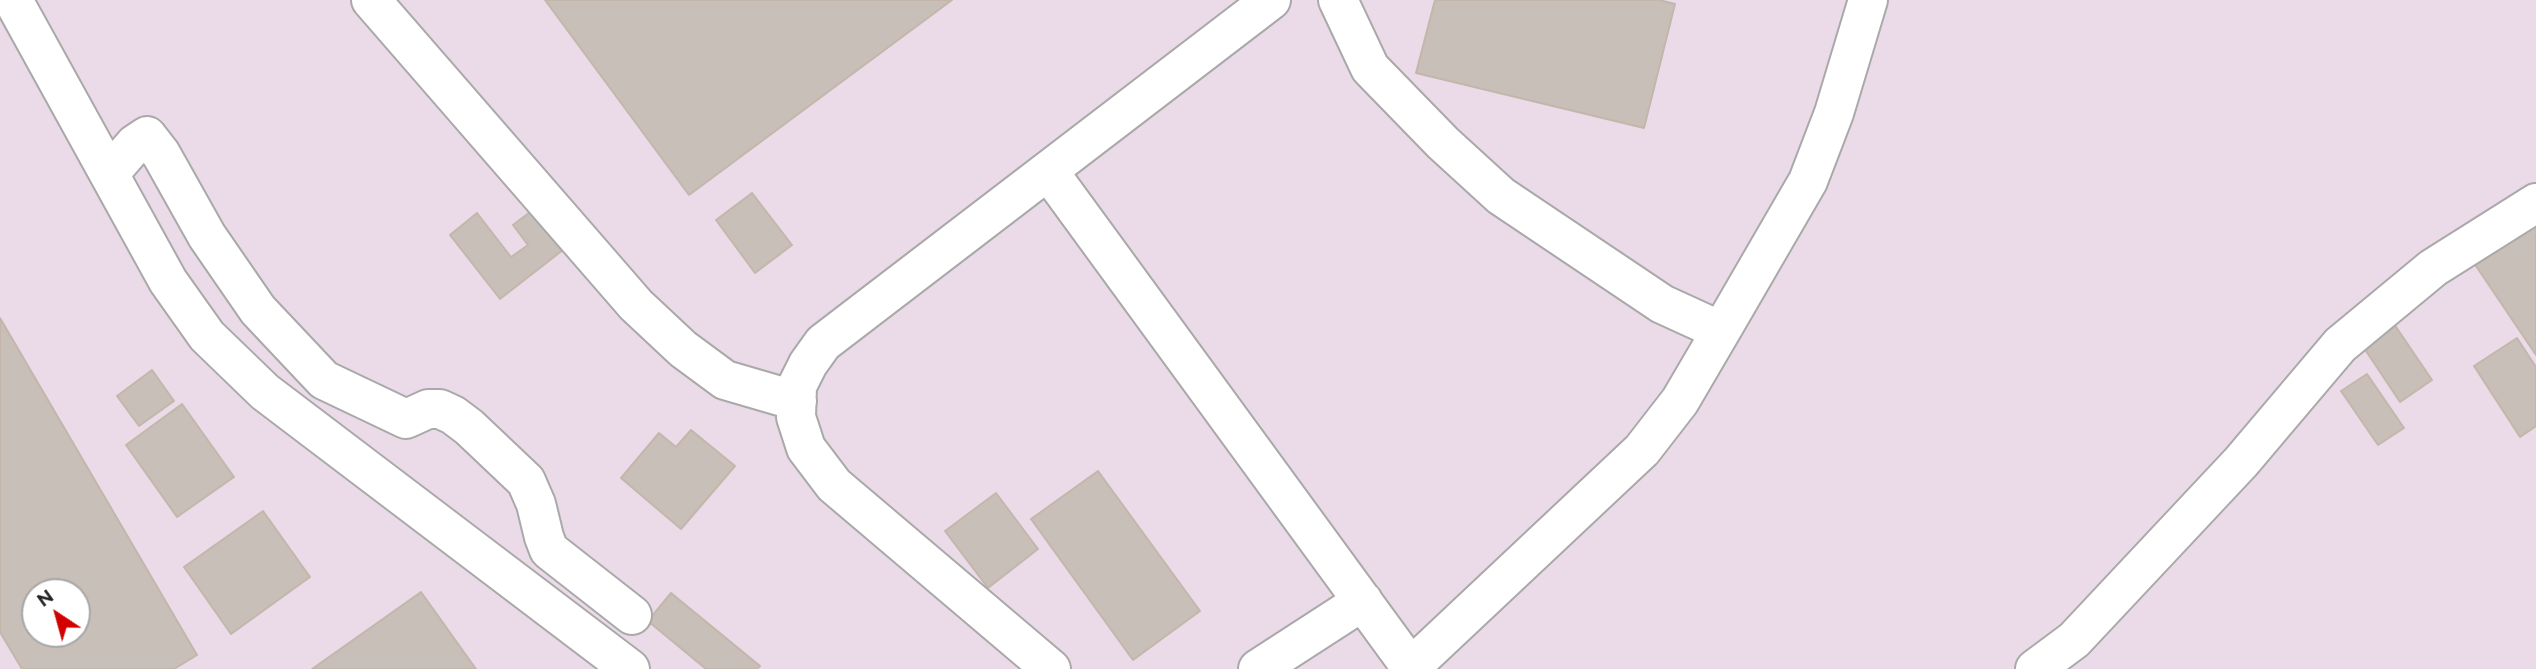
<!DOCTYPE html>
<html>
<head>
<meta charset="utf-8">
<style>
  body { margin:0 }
  #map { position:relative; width:2536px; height:669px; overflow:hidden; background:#f2efe9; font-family:Raleway,sans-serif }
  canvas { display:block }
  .north { position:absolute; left:21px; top:578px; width:70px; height:70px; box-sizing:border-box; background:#fff; border:2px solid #a7a7a7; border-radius:50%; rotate:324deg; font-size:19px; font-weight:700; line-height:28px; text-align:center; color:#222 }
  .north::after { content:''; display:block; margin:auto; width:24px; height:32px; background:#d40000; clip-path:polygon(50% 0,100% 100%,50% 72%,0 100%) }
</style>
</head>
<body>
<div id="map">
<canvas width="2536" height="669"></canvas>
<div class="north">N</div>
</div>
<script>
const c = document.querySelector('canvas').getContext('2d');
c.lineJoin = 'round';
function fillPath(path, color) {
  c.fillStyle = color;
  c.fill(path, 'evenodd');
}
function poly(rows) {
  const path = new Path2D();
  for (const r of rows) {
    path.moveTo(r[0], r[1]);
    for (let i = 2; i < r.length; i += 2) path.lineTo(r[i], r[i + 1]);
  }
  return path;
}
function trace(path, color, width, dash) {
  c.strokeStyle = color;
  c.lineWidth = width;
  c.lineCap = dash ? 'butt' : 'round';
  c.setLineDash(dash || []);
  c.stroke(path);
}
const industrial = poly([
  [0,0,2536,0,2536,669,0,669],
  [35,592,77,592,77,634,35,634]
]);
const building = poly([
  [545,0,952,0,689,195,545,0],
  [1435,0,1659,0,1675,4,1644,128,1416,73,1435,0],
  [752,193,792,245,755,273,716,220,752,193],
  [538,206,568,246,500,299,450,235,477,213,511,257,528,245,513,225,538,206],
  [2536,221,2536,355,2474,263,2536,221],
  [0,318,197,655,174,669,22,669,0,632,0,318],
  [35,592,77,592,77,634,35,634,35,592],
  [2392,321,2432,380,2400,402,2360,342,2392,321],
  [2517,338,2536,367,2536,426,2520,437,2474,366,2517,338],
  [152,370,174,401,139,426,117,396,152,370],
  [2367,374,2404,428,2378,445,2341,391,2367,374],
  [182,404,234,477,177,517,126,445,182,404],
  [691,430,735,466,681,529,621,478,659,433,676,447,691,430],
  [1098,471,1200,611,1133,660,1031,519,1098,471],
  [996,493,1038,549,988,588,945,531,996,493],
  [263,511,310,577,231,634,184,567,263,511],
  [421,592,476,669,312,669,421,592],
  [671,593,760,666,757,669,706,669,648,621,671,593]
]);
const minor = poly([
  [13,0,168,281,207,336,265,392,630,669],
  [371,0,636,305,683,349,725,380,797,401],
  [1338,0,1370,68,1443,143,1501,196,1662,304,1721,331,1680,401,1642,450,1409,669],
  [1049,172,1412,669],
  [109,174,135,144,147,136,161,154,207,236,258,310,324,380,406,419,428,409,440,409,453,415,469,427,526,481,536,504,544,537,549,550,632,615],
  [1721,331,1808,181,1834,113,1868,0],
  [1051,669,834,485,806,448,796,417,797,386,808,364,823,343,1271,0],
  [1258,669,1363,601],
  [2035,669,2074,640,2241,462,2340,345,2433,268,2536,203]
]);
fillPath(industrial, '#ebdbe8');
fillPath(building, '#c7bfb8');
trace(building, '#c4b6ab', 2);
trace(minor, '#a9a9a9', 42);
trace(minor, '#fff', 38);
</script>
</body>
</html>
